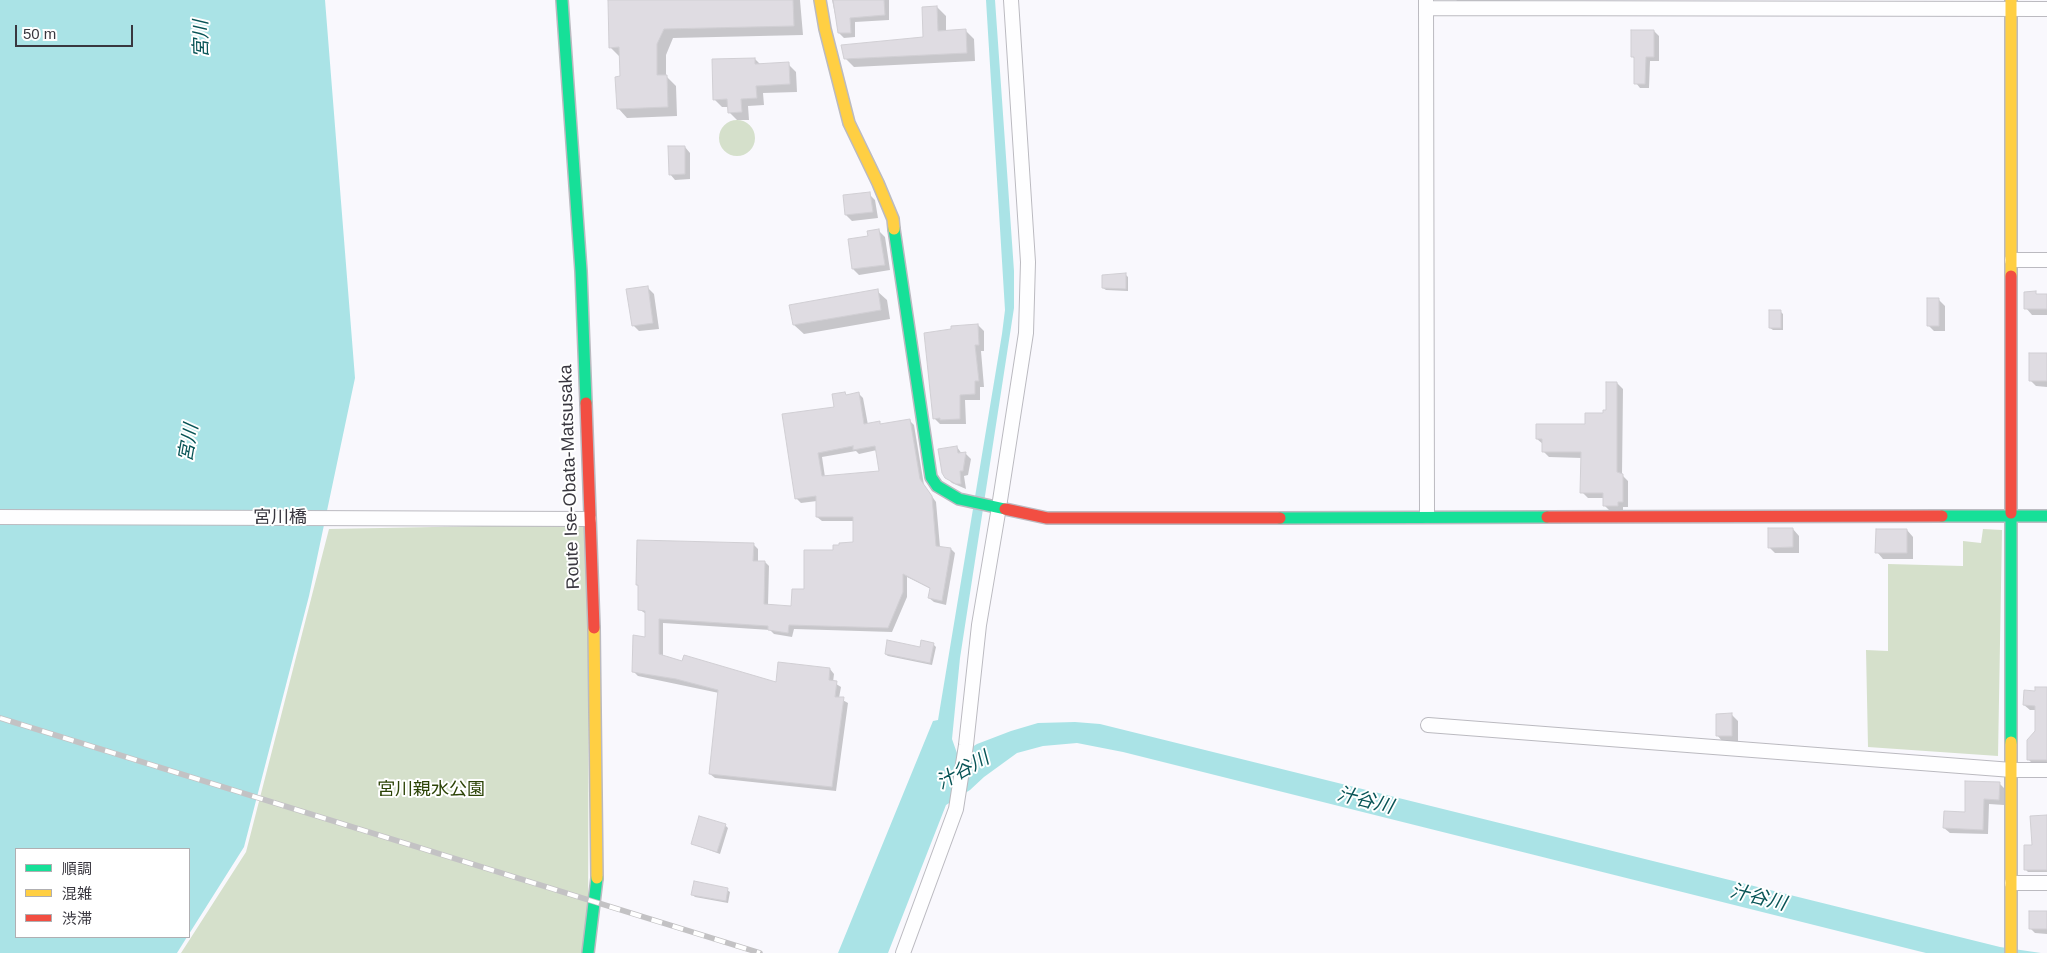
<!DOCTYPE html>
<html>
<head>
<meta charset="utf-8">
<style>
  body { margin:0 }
  #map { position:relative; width:2047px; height:953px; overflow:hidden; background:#f9f8fd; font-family:Helvetica,"Noto Sans JP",sans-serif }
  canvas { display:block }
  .legend { position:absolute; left:15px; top:848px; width:175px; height:90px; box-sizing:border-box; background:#fff; border:1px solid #b0afb2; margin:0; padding:6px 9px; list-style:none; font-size:15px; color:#39373f }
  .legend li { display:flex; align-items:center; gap:10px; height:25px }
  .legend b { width:25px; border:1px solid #b0afb2 }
  .scale { position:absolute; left:15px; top:25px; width:118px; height:22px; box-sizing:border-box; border:2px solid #39373f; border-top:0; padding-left:6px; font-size:15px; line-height:18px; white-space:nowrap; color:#39373f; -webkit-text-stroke:4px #fff; paint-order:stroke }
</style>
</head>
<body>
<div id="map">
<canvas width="2047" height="953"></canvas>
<ul class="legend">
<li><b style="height:6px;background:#16e098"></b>順調</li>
<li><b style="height:6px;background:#ffcf43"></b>混雑</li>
<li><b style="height:6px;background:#f24e42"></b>渋滞</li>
</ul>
<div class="scale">50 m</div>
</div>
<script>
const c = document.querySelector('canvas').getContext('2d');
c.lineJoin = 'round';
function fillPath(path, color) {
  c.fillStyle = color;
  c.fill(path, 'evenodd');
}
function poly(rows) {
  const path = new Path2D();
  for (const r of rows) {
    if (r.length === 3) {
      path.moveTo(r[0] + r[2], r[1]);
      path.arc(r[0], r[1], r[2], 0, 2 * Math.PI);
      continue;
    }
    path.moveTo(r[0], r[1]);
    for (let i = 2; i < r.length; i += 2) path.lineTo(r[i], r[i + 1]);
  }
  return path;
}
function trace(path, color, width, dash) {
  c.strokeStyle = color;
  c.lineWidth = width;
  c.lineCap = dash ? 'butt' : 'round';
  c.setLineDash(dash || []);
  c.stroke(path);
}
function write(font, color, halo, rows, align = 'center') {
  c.font = font + ' Helvetica,"Noto Sans JP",sans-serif';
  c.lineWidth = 4;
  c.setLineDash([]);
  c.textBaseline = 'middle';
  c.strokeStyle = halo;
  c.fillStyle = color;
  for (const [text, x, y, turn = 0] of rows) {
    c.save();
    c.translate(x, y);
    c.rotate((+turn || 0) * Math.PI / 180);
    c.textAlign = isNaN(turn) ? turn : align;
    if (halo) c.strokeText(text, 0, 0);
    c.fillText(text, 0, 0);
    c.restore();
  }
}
const green = poly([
  [737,138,18],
  [589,524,588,953,181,953,246,852,329,529],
  [1983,529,2002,530,1998,756,1868,747,1866,650,1888,651,1888,564,1963,566,1963,541,1981,543]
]);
const water = poly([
  [0,0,325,0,355,378,309,596,244,847,189,934,189,849,16,849,16,937,187,937,177,953,0,953],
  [986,0,995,0,1014,271,1014,308,960,658,952,739,958,756,977,744,1011,731,1038,723,1075,722,1100,724,2000,947,2041,953,1926,953,1123,752,1077,743,1043,746,1017,753,984,777,970,790,946,805,888,953,838,953,933,721,938,720,1002,334,1005,310]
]);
const shadow = poly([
  [609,0,800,0,803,35,673,38,666,55,666,76,676,86,677,116,627,118,618,108,621,78,620,57,610,47],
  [832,0,889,0,889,20,855,22,855,37,844,38,839,33],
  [1456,0,1520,0,1520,4,1461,4],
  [937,7,946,16,946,31,965,30,974,39,975,61,854,67,846,59,924,38],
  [1654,31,1659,36,1659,61,1650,61,1649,88,1640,88,1636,83,1636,60,1632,56],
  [755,59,761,65,788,64,796,72,797,92,763,93,764,105,748,106,749,120,737,120,729,112,729,107,722,107,714,99],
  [685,147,690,153,690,179,675,180,670,174],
  [869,194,875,200,878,218,852,221,846,215],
  [879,231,885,237,890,270,859,275,853,269,869,238],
  [1125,274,1128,277,1128,291,1106,290,1103,288],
  [647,287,654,294,659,329,639,331,633,325],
  [877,291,887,300,890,319,804,334,794,325],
  [2035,293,2038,295,2047,295,2047,315,2032,315,2026,308],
  [1939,300,1945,306,1945,331,1934,331,1928,325],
  [1780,311,1783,314,1783,330,1773,330,1770,328],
  [978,325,984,331,984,351,981,351,984,387,980,387,980,400,965,400,966,424,940,424,934,418],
  [2047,354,2047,387,2036,386,2030,380],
  [1617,383,1623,389,1622,475,1628,481,1628,507,1623,507,1623,511,1610,511,1604,505,1604,498,1588,498,1582,492,1582,458,1549,457,1543,451,1544,445,1537,439,1586,425,1605,414],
  [859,394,863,398,868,425,879,423,882,425,910,421,914,425,924,485,936,502,940,547,951,549,955,553,946,605,934,602,929,598,931,589,907,577,907,597,892,632,794,629,792,637,774,634,770,630,663,623,663,657,777,683,830,669,834,674,833,682,841,687,839,698,848,703,836,791,715,778,710,774,719,693,638,676,633,671,647,638,646,614,639,609,639,587,637,585,753,544,758,549,758,562,765,562,769,566,768,605,792,607,834,551,854,544,854,521,822,521,817,517,817,501,801,503,796,498,836,408,834,396],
  [877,450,881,472,825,477,822,457,856,451,859,454],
  [957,447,962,454,966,454,971,459,968,475,964,476,966,489,952,483,946,477],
  [1793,529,1799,536,1799,553,1775,553,1769,547],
  [1907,530,1913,537,1913,559,1883,559,1877,552],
  [933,644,936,647,932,665,888,656,885,654,921,648],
  [2047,681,2047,764,2033,764,2028,759,2036,731,2037,710,2030,710,2024,705,2047,693],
  [1732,715,1738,721,1738,742,1723,742,1717,735],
  [1999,783,2004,788,2004,805,1989,804,1988,834,1950,833,1944,828,1966,813],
  [2047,816,2047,872,2028,872,2026,870,2033,846],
  [725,825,728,828,720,854,692,844],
  [727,890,730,892,728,903,695,897,692,894],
  [2047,913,2047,934,2035,933,2030,928]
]);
const building = poly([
  [608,0,793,0,794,26,664,29,657,44,657,75,667,75,668,107,617,109,615,77,620,76,619,47,609,48,608,0],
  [833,0,884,0,885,15,850,18,851,33,838,33,833,0],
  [937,6,938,31,966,29,967,53,844,59,841,45,923,37,922,7,937,6],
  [1631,30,1654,30,1654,57,1646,57,1645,84,1634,84,1634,57,1631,57,1631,30],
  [755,58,755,64,789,62,790,84,756,86,757,98,741,99,742,112,728,113,727,99,713,100,712,59,755,58],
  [668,146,685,146,685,174,669,175,668,146],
  [870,192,873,212,845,215,843,195,870,192],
  [879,229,885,265,852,269,848,239,868,236,867,231,879,229],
  [1126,273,1126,289,1102,288,1102,275,1126,273],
  [648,286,653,323,632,326,626,289,648,286],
  [878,289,881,310,793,325,789,305,878,289],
  [2036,291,2036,294,2047,294,2047,309,2024,309,2024,292,2036,291],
  [1927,298,1939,298,1939,326,1927,326,1927,298],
  [1769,310,1781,310,1781,328,1769,328,1769,310],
  [978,324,979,345,975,345,979,381,975,381,975,394,960,395,960,419,940,420,940,418,933,419,924,333,951,329,951,326,978,324],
  [2029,353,2047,353,2047,381,2029,381,2029,353],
  [1606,382,1617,382,1617,472,1623,474,1623,502,1618,502,1618,506,1603,506,1603,493,1580,493,1581,452,1542,452,1542,439,1536,439,1536,424,1585,424,1585,413,1603,413,1603,410,1606,410,1606,382],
  [845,392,846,395,859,392,864,424,880,421,880,424,910,419,920,479,932,496,936,546,951,548,942,601,928,598,930,588,903,574,903,592,888,628,789,625,788,633,768,630,768,626,659,619,659,654,682,661,684,655,776,682,778,662,830,668,829,680,837,681,835,697,844,697,832,787,709,774,718,690,676,679,632,672,633,635,645,637,645,611,638,610,638,585,636,585,637,540,754,543,753,561,765,561,764,604,791,606,792,589,804,589,804,550,833,550,833,545,839,545,839,543,853,542,853,517,816,517,816,496,795,499,782,414,834,407,832,394,845,392],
  [853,446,853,450,875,446,879,471,822,476,818,453,853,446],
  [957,446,958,453,966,452,963,471,960,471,961,484,956,484,945,478,942,473,938,449,957,446],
  [1768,528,1793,528,1793,547,1768,548,1768,528],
  [1876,529,1907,529,1907,553,1875,553,1876,529],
  [887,640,920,647,921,640,934,643,930,663,885,654,887,640],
  [2035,687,2047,687,2047,760,2027,760,2027,740,2035,731,2035,706,2023,705,2024,690,2035,691,2035,687],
  [1732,713,1732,736,1716,736,1716,714,1732,713],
  [1965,781,2000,782,1999,800,1984,799,1983,830,1943,828,1944,811,1965,812,1965,781],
  [2047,815,2047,870,2024,870,2024,845,2032,845,2030,816,2047,815],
  [699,816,726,824,717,852,691,844,699,816],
  [694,881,728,888,726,901,691,895,694,881],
  [2029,911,2047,911,2047,929,2029,929,2029,911]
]);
const street = poly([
  [1426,0,1427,516],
  [1426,8,2047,9],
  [2012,260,2047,260],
  [0,517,589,519],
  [1428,725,2012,770,2047,770],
  [2012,883,2047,883],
  [903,953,956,809,966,745,979,625,999,507,1026,333,1028,262,1011,0]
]);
const fast = poly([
  [562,0,581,271,586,403],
  [894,229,931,477,937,486,959,499,1005,509],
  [2011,513,2011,742],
  [1942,516,2047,516],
  [1280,518,1547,517],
  [588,953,597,878]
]);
const slow = poly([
  [820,0,825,29,849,123,878,183,893,219,894,229],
  [2011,0,2011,276],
  [594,628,597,878],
  [2011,742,2011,953]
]);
const jam = poly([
  [2011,276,2011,513],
  [586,403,594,628],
  [1005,509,1047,518,1280,518],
  [1547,517,1942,516]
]);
const rail = poly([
  [0,718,760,953]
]);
const streetNames = [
  ["Route Ise-Obata-Matsusaka",570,477,-92],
  ["宮川橋",280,518]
];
const parkNames = [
  ["宮川親水公園",431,790]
];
const waterNames = [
  ["宮川",202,39,-91],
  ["宮川",189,443,-80],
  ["汁谷川",963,771,-29],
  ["汁谷川",1365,801,14],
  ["汁谷川",1758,898,14]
];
fillPath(green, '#d5e0cb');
fillPath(water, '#aae3e6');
fillPath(shadow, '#0003');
fillPath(building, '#dfdce2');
trace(building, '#d1cfd4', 1);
trace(street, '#bbbac0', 16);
trace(fast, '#bbbac0', 14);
trace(slow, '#bbbac0', 14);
trace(jam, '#bbbac0', 14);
trace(street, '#fefeff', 14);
trace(fast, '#16e098', 11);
trace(slow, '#ffcf43', 11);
trace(jam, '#f24e42', 11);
trace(rail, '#c3c2c4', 5.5);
trace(rail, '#fff', 4, [11]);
write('18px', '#39373f', '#fff', streetNames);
write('18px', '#2c4306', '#fff', parkNames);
write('italic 19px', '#085456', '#fff', waterNames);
</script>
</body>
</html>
